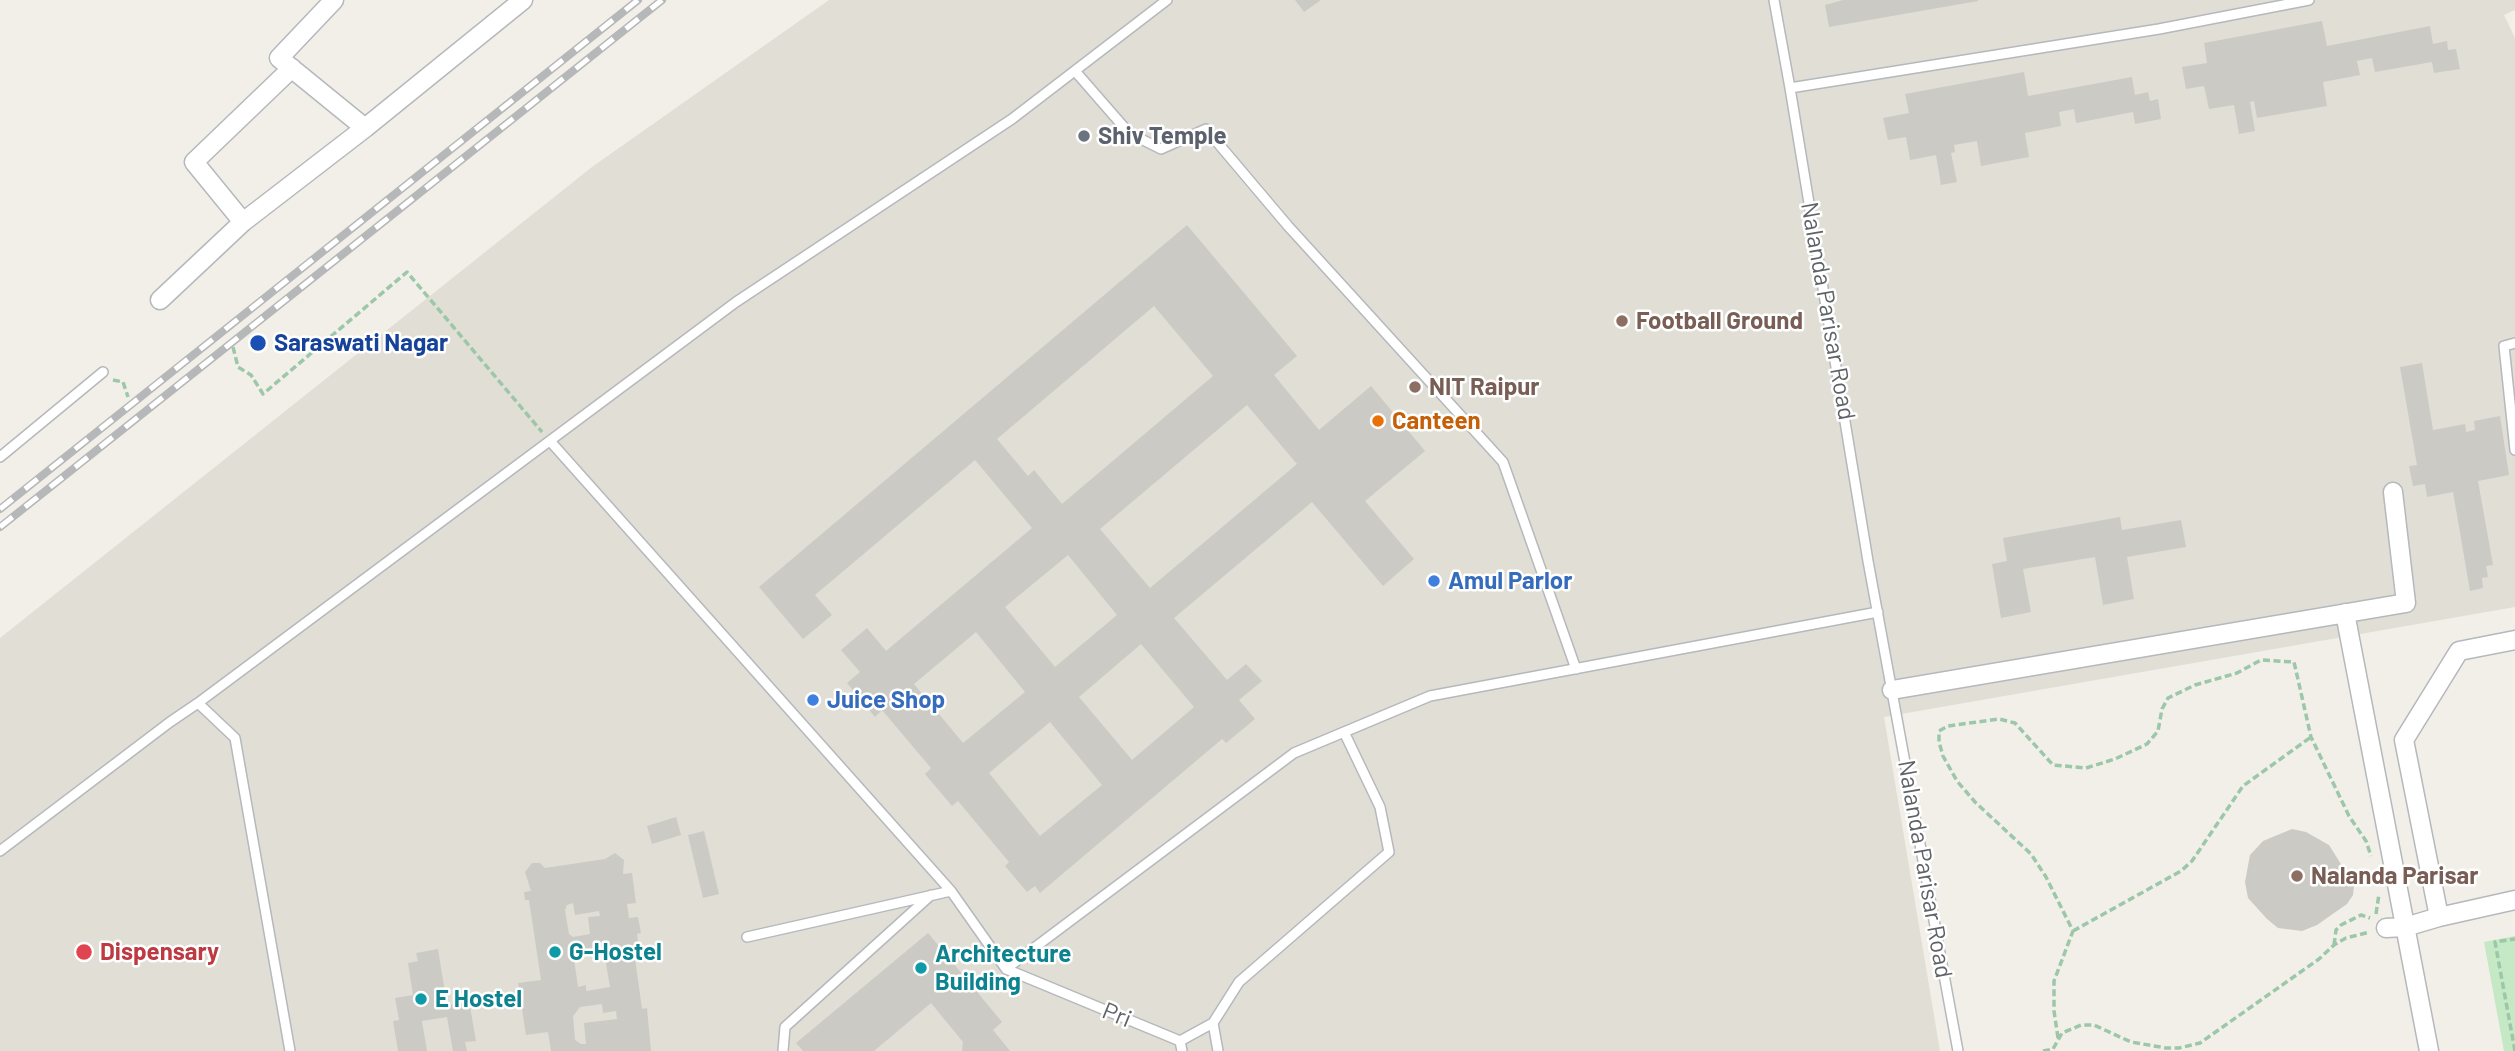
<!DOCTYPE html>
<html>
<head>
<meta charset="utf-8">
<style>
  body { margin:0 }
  canvas { display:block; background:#f1efe8 }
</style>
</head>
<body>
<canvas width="2515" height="1051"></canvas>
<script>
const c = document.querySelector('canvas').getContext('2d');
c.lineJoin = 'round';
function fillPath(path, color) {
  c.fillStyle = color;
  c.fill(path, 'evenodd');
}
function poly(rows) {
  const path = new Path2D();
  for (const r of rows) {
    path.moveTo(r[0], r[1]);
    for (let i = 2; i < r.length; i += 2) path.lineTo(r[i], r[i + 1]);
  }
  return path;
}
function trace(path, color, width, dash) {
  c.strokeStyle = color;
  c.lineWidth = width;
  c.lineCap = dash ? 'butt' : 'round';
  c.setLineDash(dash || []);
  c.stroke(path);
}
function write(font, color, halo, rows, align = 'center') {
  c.font = font + ' Barlow,sans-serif';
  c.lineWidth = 5;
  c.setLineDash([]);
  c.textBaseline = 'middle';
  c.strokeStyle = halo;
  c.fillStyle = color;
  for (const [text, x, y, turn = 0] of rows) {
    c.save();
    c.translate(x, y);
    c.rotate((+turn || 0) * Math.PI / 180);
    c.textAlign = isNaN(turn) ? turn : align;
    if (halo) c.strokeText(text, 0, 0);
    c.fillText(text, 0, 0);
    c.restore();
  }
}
const education = poly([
  [829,0,2515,0,2515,10,2504,15,2515,38,2515,607,1884,717,1940,1051,0,1051,0,638,592,167]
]);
const green = poly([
  [2515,936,2515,1051,2504,1051,2484,942]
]);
const building = poly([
  [1295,0,1321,0,1304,12],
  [1843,0,1978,0,1978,1,1829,27,1825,5],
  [2322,21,2327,46,2430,26,2433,44,2447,41,2448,50,2456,49,2460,69,2434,73,2432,62,2375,72,2372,58,2357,61,2360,75,2323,82,2327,106,2257,118,2254,101,2250,102,2255,131,2239,134,2234,105,2209,109,2204,86,2186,89,2182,67,2207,63,2204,43],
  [2024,72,2028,96,2132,77,2135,95,2148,92,2150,101,2158,99,2161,119,2135,124,2133,112,2076,123,2074,109,2059,112,2061,126,2025,133,2029,157,1981,166,1977,141,1954,145,1955,152,1951,153,1957,182,1941,185,1936,155,1910,160,1906,137,1888,140,1883,118,1909,113,1905,94],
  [1187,225,1297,356,1274,375,1319,430,1371,386,1425,451,1365,501,1414,559,1383,586,1312,502,1174,618,1227,680,1246,664,1262,681,1239,700,1255,719,1226,743,1222,739,1040,893,1035,886,1027,892,1005,866,1009,862,958,801,952,806,925,774,931,768,882,710,875,717,847,683,860,672,841,650,867,628,886,651,1032,528,975,460,815,595,832,615,803,639,759,587],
  [1154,306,1213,376,1062,504,1034,470,1028,476,997,439],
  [1247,405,1297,464,1150,588,1100,529],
  [1068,555,1117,615,1055,667,1005,607],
  [976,632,1025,692,963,743,914,684],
  [1141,644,1194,707,1132,760,1079,697],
  [1050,722,1102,785,1040,836,989,773],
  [2422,363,2433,430,2465,424,2466,432,2475,430,2474,421,2500,416,2509,475,2478,481,2493,565,2486,566,2488,577,2482,578,2483,588,2470,591,2453,492,2427,497,2425,484,2413,486,2409,466,2417,465,2400,367],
  [2120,517,2122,530,2181,520,2186,547,2127,557,2134,599,2103,605,2095,557,2023,569,2031,612,2001,618,1992,564,2007,561,2003,538],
  [676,817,681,835,652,844,647,826],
  [2292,829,2306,832,2329,845,2354,885,2353,895,2347,904,2317,925,2302,931,2278,928,2267,919,2248,898,2245,882,2250,855,2263,841],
  [704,831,719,894,703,898,688,835],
  [615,853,624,860,623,874,632,873,636,903,627,904,629,918,638,917,641,933,637,934,638,943,633,944,642,1009,647,1008,651,1051,551,1051,548,1032,526,1035,518,983,541,980,529,900,525,900,524,892,531,891,525,872,532,863,540,863,545,868,605,859],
  [573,903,575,915,599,911,600,916,588,917,590,934,573,937,569,934,565,910,567,905],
  [595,948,596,953,604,952,610,987,586,991,586,985,578,987,573,952],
  [602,1004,603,1013,616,1011,617,1019,584,1023,586,1044,581,1044,575,1040,573,1016,580,1007],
  [928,933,1002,1022,993,1030,1010,1051,962,1051,963,1042,931,1003,874,1051,803,1051,796,1043],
  [438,949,447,1005,469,1001,476,1041,465,1042,467,1051,453,1051,447,1017,422,1021,427,1051,398,1051,393,1021,399,1020,395,998,413,995,408,963,418,961,416,953]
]);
const path = poly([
  [233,347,238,367,251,375,263,394,407,272,542,432],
  [113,380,123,382,128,397],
  [2376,914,2379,894],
  [2073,931,2181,871,2192,861,2243,786,2311,737],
  [2334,945,2336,930,2341,925,2361,915,2370,918],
  [2058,1038,2054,1011,2054,981,2073,931,2046,877,2031,854,1975,802,1957,781,1943,756,1939,742,1939,731,1948,726,1999,719,2015,723,2053,765,2086,768,2115,759,2147,744,2158,731,2162,709,2168,698,2195,685,2237,673,2261,660,2294,662,2311,737,2349,816,2366,841,2371,856],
  [2043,1051,2053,1049,2062,1033,2081,1025,2094,1025,2131,1042,2166,1048,2179,1048,2200,1043,2319,959,2334,945,2346,938,2370,932],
  [2515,1051,2495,942,2515,939]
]);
const lane = poly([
  [1774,0,1790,88],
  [1075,71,1129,133,1161,149,1206,129,1288,226,1503,462,1576,669],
  [2515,343,2504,346,2515,450],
  [550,441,951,891,1006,969,1294,753,1430,696,1878,612],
  [0,457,103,372],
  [198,703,235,738,290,1051],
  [0,851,170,722,198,703,736,302,1012,119,1167,0],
  [747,937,951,891],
  [1006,969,1180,1041,1182,1051],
  [1180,1041,1213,1023],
  [783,1051,785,1027,931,895],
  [1218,1051,1213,1023,1239,982,1389,852,1380,807,1344,732],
  [1958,1051,1868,561,1790,88,2159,29,2309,0]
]);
const street = poly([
  [334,0,279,58,365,128],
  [243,222,194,162,292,68],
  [160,300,243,222,365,128,523,0],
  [2345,613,2429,1051],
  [1892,690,2406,603,2393,492],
  [2439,917,2404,740,2459,651,2515,640],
  [2386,928,2405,927,2439,917,2515,900]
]);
const rail = poly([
  [0,509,638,0],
  [0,527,662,0]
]);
const markers = [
  [1084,136,7,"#6b7280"],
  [1622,321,7,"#8d6e63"],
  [258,343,9,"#1a4fb4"],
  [1415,387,7,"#8d6e63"],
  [1378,421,7,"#e8710a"],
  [1434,581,7,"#3f7fe0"],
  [813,700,7,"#3f7fe0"],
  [2297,876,7,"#8d6e63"],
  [84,952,9,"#e0444e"],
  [555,952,7,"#0f9aa8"],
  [921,968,7,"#0f9aa8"],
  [421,999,7,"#0f9aa8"]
];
const worshipNames = [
  ["Shiv Temple",1098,136]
];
const streetNames = [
  ["Nalanda Parisar Road",1828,311,80],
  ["Nalanda Parisar Road",1925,869,80],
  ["Pri",1117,1015,22]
];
const educationNames = [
  ["Football Ground",1636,321],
  ["NIT Raipur",1429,387],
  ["Nalanda Parisar",2311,876]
];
const transitNames = [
  ["Saraswati Nagar",274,343]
];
const foodNames = [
  ["Canteen",1392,421]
];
const shopNames = [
  ["Amul Parlor",1448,581],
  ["Juice Shop",827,700]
];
const healthNames = [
  ["Dispensary",100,952]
];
const cultureNames = [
  ["G-Hostel",569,952],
  ["Architecture",935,954],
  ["Building",935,982],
  ["E Hostel",435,999]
];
fillPath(education, '#e1ded6');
fillPath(green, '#c5e8c5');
fillPath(building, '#cccac5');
trace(lane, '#b5b8bc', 12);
trace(street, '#b5b8bc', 21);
trace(path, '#9cc7a9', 3.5, [7, 3.5]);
trace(lane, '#fff', 9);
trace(street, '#fff', 18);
trace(rail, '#b6b7b8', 8);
trace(rail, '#fff', 5, [16]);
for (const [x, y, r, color] of markers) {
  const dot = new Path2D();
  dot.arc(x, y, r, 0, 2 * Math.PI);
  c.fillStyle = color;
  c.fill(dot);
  trace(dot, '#fff', 2.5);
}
write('bold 24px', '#5b616d', '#fff', worshipNames, 'left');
write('24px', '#5f6368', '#fff', streetNames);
write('bold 24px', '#785e54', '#fff', educationNames, 'left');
write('bold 24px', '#164399', '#fff', transitNames, 'left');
write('bold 24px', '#c56008', '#fff', foodNames, 'left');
write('bold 24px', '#366cbe', '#fff', shopNames, 'left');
write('bold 24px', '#be3a42', '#fff', healthNames, 'left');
write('bold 24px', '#0d838f', '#fff', cultureNames, 'left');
</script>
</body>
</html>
